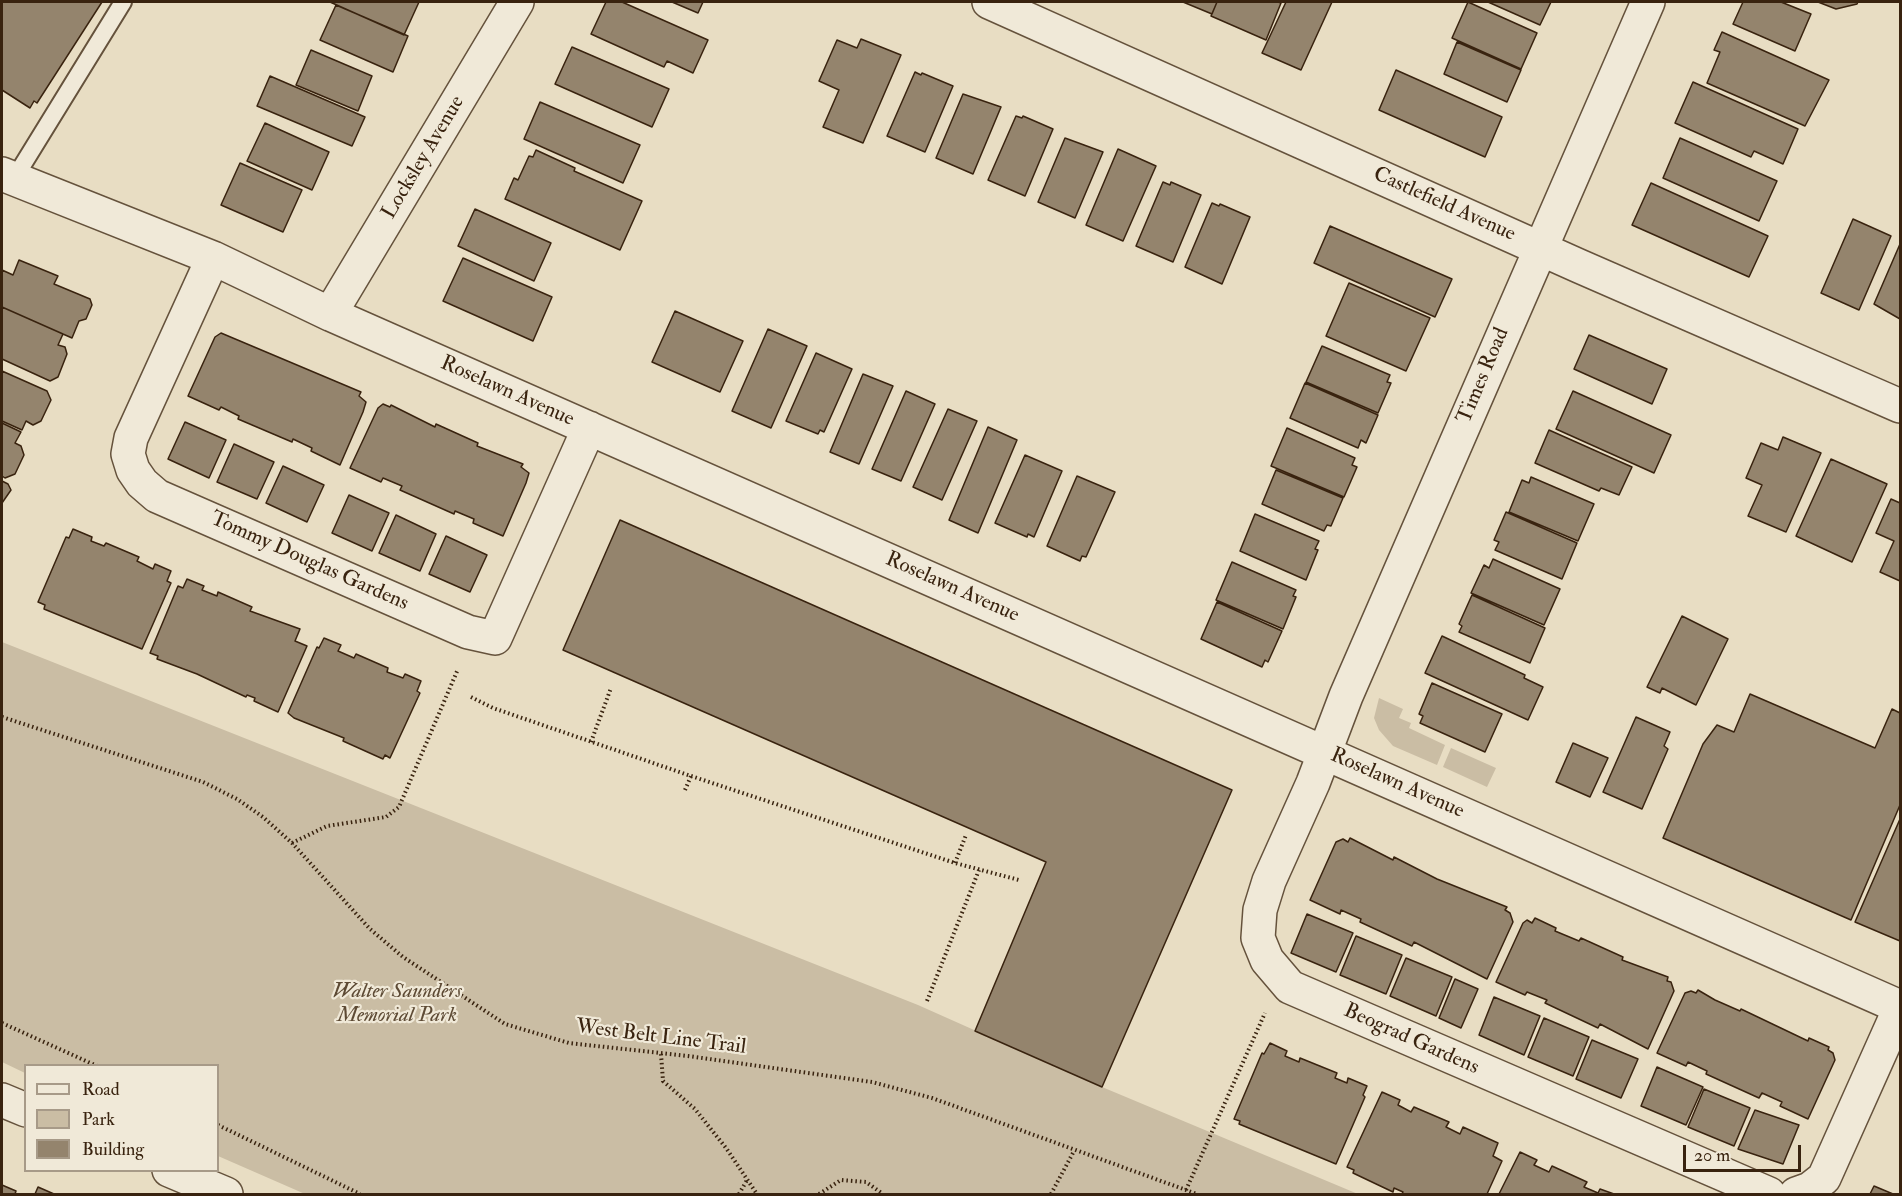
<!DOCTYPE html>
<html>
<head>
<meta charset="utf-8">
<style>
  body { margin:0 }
  #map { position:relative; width:1902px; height:1196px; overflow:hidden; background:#e8ddc3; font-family:"IM FELL Double Pica",serif }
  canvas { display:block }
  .frame { position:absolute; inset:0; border:3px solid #39230f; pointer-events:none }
  .legend { position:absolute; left:24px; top:1064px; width:195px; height:108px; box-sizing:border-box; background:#f0e9d8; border:2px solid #a79a88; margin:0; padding:8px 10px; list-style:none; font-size:18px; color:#39230f }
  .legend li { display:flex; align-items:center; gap:12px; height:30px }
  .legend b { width:30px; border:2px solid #a79a88 }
  .scale { position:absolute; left:1683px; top:1145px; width:118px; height:27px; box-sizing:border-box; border:3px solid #39230f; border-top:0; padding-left:8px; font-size:18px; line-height:21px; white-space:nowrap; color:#39230f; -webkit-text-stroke:4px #f0e9d8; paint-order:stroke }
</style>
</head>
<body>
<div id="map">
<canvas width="1902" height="1196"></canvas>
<div class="frame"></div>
<ul class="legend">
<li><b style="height:8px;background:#f0e9d8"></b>Road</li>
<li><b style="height:16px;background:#cabda4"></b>Park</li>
<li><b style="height:16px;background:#94846d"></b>Building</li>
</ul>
<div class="scale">20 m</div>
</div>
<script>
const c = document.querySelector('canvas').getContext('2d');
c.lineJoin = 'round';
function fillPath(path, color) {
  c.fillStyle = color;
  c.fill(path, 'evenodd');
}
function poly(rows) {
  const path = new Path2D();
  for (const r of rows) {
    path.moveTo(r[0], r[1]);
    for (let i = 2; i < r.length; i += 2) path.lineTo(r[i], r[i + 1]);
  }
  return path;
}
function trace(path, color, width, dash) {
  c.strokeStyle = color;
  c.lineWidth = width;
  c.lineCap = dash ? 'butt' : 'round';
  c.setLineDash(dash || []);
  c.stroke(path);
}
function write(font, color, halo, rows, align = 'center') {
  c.font = font + ' "IM FELL Double Pica",serif';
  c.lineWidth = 4.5;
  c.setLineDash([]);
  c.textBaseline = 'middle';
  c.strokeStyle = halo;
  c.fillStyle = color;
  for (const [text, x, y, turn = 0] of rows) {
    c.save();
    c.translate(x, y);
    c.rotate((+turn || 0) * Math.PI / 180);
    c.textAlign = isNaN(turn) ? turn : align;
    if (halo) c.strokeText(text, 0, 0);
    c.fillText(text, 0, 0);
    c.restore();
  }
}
const green = poly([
  [2,642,918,1005,1102,1087,1358,1194,305,1194,218,1156,218,1066,26,1066,25,1073,2,1062],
  [1379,698,1403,709,1399,718,1411,723,1409,728,1445,745,1437,765,1393,746,1379,730,1374,718],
  [1451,748,1496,768,1487,787,1443,767]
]);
const building = poly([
  [2,2,102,2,37,103,34,101,30,108,2,90,2,2],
  [330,2,419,2,404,35,330,2],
  [606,2,622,2,708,40,693,73,667,61,664,67,591,34,606,2],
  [672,2,703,2,698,13,672,2],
  [1183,2,1217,2,1212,14,1183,2],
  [1217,2,1278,2,1281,3,1266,40,1211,16,1217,2],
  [1286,2,1332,2,1301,70,1262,53,1286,2],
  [1468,2,1537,33,1521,69,1452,38,1468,2],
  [1488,2,1551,2,1540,25,1488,2],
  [1743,2,1781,2,1811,14,1795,51,1733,24,1743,2],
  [1818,2,1858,2,1857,4,1836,9,1818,2],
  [336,5,408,36,393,72,320,40,336,5],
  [1722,32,1829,80,1805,126,1707,83,1720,52,1714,50,1722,32],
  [861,39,901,55,863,143,823,127,839,90,819,81,837,40,857,48,861,39],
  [1457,42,1521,70,1507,102,1444,74,1457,42],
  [572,47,669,89,652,127,555,84,572,47],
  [311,50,372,76,358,111,296,85,311,50],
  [1396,70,1502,117,1485,157,1379,110,1396,70],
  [915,72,921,75,922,73,953,86,925,152,887,136,915,72],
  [270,76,365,117,352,146,257,106,270,76],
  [1693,82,1798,129,1783,164,1754,151,1751,157,1675,123,1693,82],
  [963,94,1001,107,973,174,936,158,963,94],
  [540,102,640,145,623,183,524,139,540,102],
  [1016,116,1022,118,1023,116,1053,129,1025,196,988,180,1016,116],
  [265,123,329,152,312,190,247,161,265,123],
  [1065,138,1103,152,1075,218,1038,202,1065,138],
  [1680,138,1777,181,1759,221,1663,178,1680,138],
  [1118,149,1156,166,1123,241,1086,225,1118,149],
  [536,150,575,168,574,171,642,201,620,250,505,199,514,178,518,180,529,156,533,157,536,150],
  [240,163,302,190,283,232,221,205,240,163],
  [1163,182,1170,185,1171,182,1201,195,1173,262,1136,246,1163,182],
  [1651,183,1768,236,1749,277,1632,225,1651,183],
  [1212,203,1219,206,1220,204,1250,217,1222,284,1185,267,1212,203],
  [475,209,551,243,534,281,458,246,475,209],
  [1853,219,1891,236,1859,310,1821,293,1853,219],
  [1330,226,1452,279,1435,317,1314,263,1330,226],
  [1900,244,1900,319,1874,304,1900,244],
  [463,258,552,297,533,341,443,301,463,258],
  [19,260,58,276,54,284,90,299,92,305,86,319,79,321,72,338,2,307,2,270,13,275,19,260],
  [1349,283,1430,318,1406,371,1326,336,1349,283],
  [2,307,63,334,58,345,65,347,67,354,58,377,50,381,2,359,2,307],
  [675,311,743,341,720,392,652,362,675,311],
  [768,329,807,346,771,428,732,411,768,329],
  [221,333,361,392,359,396,366,402,363,412,340,465,311,451,312,448,293,439,292,442,238,419,239,416,221,407,219,410,188,396,215,337,221,333],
  [1589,335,1667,369,1652,404,1574,369,1589,335],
  [1322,346,1390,375,1387,382,1391,383,1378,413,1306,382,1322,346],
  [816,353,852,369,824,432,820,430,818,434,786,421,816,353],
  [2,371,47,391,51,400,41,421,33,425,26,421,22,430,2,421,2,371],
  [863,374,893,386,859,464,830,452,863,374],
  [1305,383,1378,415,1366,443,1361,440,1358,448,1290,418,1305,383],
  [906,391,935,404,901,481,872,469,906,391],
  [1573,391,1671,435,1654,473,1556,429,1573,391],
  [383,404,390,407,391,405,435,427,436,424,478,443,477,446,523,464,521,467,529,473,526,483,503,536,473,523,474,519,455,511,454,514,400,490,402,486,383,478,381,482,350,468,378,408,383,404],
  [948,409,977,421,942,500,913,487,948,409],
  [185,422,226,440,209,478,168,459,185,422],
  [2,423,21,432,15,443,21,446,24,455,15,474,5,478,2,476,2,423],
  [988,427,1017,440,978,533,949,520,988,427],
  [1287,428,1355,458,1352,465,1357,467,1344,497,1271,466,1287,428],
  [1549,430,1632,467,1619,495,1601,488,1599,491,1535,463,1549,430],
  [1783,437,1821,453,1786,532,1748,516,1762,485,1746,478,1761,443,1778,450,1783,437],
  [234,444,274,462,257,499,217,482,234,444],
  [1025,455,1062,471,1034,537,1028,534,1027,537,995,523,1025,455],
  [1831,459,1887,484,1852,562,1796,536,1831,459],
  [283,466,324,485,307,522,266,503,283,466],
  [1276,470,1343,498,1331,526,1327,525,1324,531,1262,504,1276,470],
  [1077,476,1115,492,1086,557,1082,556,1080,561,1047,546,1077,476],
  [1531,477,1594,504,1578,541,1509,512,1522,480,1529,483,1531,477],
  [2,481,8,484,11,490,2,503,2,481],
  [349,495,389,513,372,551,332,533,349,495],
  [1891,499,1900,503,1900,581,1880,572,1894,541,1876,533,1891,499],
  [1506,512,1577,543,1562,579,1495,550,1499,542,1494,540,1506,512],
  [1255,514,1319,541,1315,549,1318,550,1306,580,1240,551,1255,514],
  [396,515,436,534,420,571,379,553,396,515],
  [620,520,1232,790,1102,1087,975,1031,1046,862,563,650,620,520],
  [73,529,92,537,91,541,104,546,106,543,139,557,137,561,153,569,155,564,171,571,167,581,171,583,142,649,44,609,45,605,38,602,66,537,69,538,73,529],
  [446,536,487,555,470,592,429,574,446,536],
  [1493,559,1560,589,1544,625,1471,593,1484,565,1489,568,1493,559],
  [1232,562,1296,590,1293,596,1296,597,1283,629,1216,600,1232,562],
  [187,579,204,586,202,590,217,596,218,592,252,607,250,611,300,629,295,641,307,646,278,712,254,701,255,698,247,695,246,697,197,674,157,659,158,656,150,653,178,586,183,588,187,579],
  [1472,595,1545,628,1530,663,1459,632,1462,626,1459,624,1472,595],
  [1217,602,1282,631,1268,662,1265,660,1262,667,1201,639,1217,602],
  [1682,616,1728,639,1696,705,1662,688,1660,693,1647,687,1682,616],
  [1442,636,1525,675,1524,678,1543,687,1528,720,1425,673,1442,636],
  [324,638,341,645,338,651,354,658,356,654,388,668,387,672,403,678,405,674,421,681,417,691,420,693,390,758,385,755,383,759,343,741,344,738,294,718,288,713,317,647,319,648,324,638],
  [1432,683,1502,714,1485,752,1420,723,1423,716,1419,714,1432,683],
  [1750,694,1875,748,1892,709,1900,713,1900,805,1851,920,1663,838,1703,744,1717,725,1734,732,1750,694],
  [1636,717,1670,732,1664,746,1668,749,1642,809,1603,792,1636,717],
  [1573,743,1608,758,1590,797,1556,782,1573,743],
  [1900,819,1900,941,1855,922,1900,819],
  [1350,838,1393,860,1394,857,1437,879,1507,907,1505,910,1510,913,1513,922,1487,979,1414,942,1412,946,1360,922,1361,919,1341,910,1340,914,1310,900,1336,842,1343,839,1348,842,1350,838],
  [1307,914,1353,933,1336,972,1291,953,1307,914],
  [1535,918,1556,928,1555,931,1579,941,1581,938,1623,957,1622,960,1668,977,1667,981,1671,982,1674,991,1648,1049,1600,1024,1598,1028,1545,1003,1547,1000,1527,992,1525,995,1496,982,1523,923,1527,920,1532,923,1535,918],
  [1356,936,1402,955,1386,994,1340,975,1356,936],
  [1406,958,1452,977,1436,1016,1390,996,1406,958],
  [1455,979,1478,989,1461,1028,1439,1018,1455,979],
  [1698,990,1715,1000,1740,1011,1741,1009,1808,1041,1809,1038,1829,1047,1828,1050,1833,1053,1835,1060,1808,1119,1780,1106,1782,1102,1762,1093,1759,1098,1706,1074,1707,1071,1688,1062,1686,1066,1657,1053,1685,993,1691,991,1696,993,1698,990],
  [1494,997,1540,1016,1524,1055,1479,1035,1494,997],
  [1544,1018,1589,1037,1573,1076,1528,1057,1544,1018],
  [1592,1040,1638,1059,1621,1098,1576,1079,1592,1040],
  [1270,1043,1287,1051,1285,1056,1299,1062,1300,1058,1337,1073,1335,1078,1347,1083,1348,1078,1367,1086,1363,1095,1365,1097,1336,1164,1239,1124,1240,1121,1234,1119,1262,1053,1264,1054,1270,1043],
  [1657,1067,1703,1087,1686,1125,1641,1106,1657,1067],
  [1704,1089,1750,1108,1734,1146,1688,1127,1704,1089],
  [1382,1092,1400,1100,1398,1105,1411,1112,1414,1107,1449,1122,1446,1127,1460,1134,1463,1127,1498,1143,1493,1156,1502,1161,1487,1194,1402,1194,1403,1192,1394,1188,1393,1192,1353,1173,1354,1170,1347,1167,1382,1092],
  [1755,1110,1799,1125,1783,1164,1738,1149,1755,1110],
  [1520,1152,1537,1160,1534,1165,1549,1172,1552,1166,1587,1182,1584,1187,1598,1193,1600,1189,1614,1194,1499,1194,1520,1152],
  [2,1185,16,1191,15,1194,2,1194,2,1185],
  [1874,1186,1893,1194,1870,1194,1874,1186],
  [38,1187,54,1194,35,1194,38,1187]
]);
const path = poly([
  [471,697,493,708,691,776,955,863,1019,880],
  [2,717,203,782,237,799,263,817,292,843,370,929,403,957,505,1024,569,1043,688,1056,872,1082,932,1098,1197,1194],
  [591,742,611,688],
  [685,790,691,776],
  [292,843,327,826,386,817,399,807,458,669],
  [955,863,966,835],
  [927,1001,979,870],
  [2,1023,97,1066],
  [661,1054,663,1081,695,1109,726,1148,757,1194],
  [218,1125,360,1194],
  [1186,1190,1265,1013],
  [739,1194,747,1180],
  [819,1194,841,1180,866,1182,883,1194],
  [1051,1194,1074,1151]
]);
const service = poly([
  [14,179,123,2]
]);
const minor = poly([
  [989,2,1579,266,1900,406],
  [1648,2,1346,696,1313,783,1269,881,1260,910,1258,938,1267,960,1290,987,1769,1194],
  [2,174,213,258,330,314,1900,1007],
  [213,258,131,438,128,454,133,470,142,483,157,496,468,632,495,638,589,428],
  [330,314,517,2],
  [2,1100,26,1110],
  [169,1170,226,1194],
  [1796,1194,1810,1189,1824,1178,1900,1008]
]);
const streetNames = [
  ["Locksley Avenue",424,158,-59],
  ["Castlefield Avenue",1444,205,24],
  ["Times Road",1484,376,-67],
  ["Roselawn Avenue",507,392,24],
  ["Tommy Douglas Gardens",309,562,24],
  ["Roselawn Avenue",952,588,24],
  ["Roselawn Avenue",1397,784,24],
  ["West Belt Line Trail",661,1038,7],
  ["Beograd Gardens",1411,1040,24]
];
const parkNames = [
  ["Walter Saunders",397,992],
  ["Memorial Park",397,1016]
];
fillPath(green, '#cabda4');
fillPath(building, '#94846d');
trace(building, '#39230f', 1.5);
trace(service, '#65523c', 20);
trace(minor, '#65523c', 36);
trace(path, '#39230f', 4, [1.5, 3]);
trace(service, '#f0e9d8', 16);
trace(minor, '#f0e9d8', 33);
write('21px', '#39230f', '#f0e9d8', streetNames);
write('italic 21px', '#5d4a34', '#f0e9d8', parkNames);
</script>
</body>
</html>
